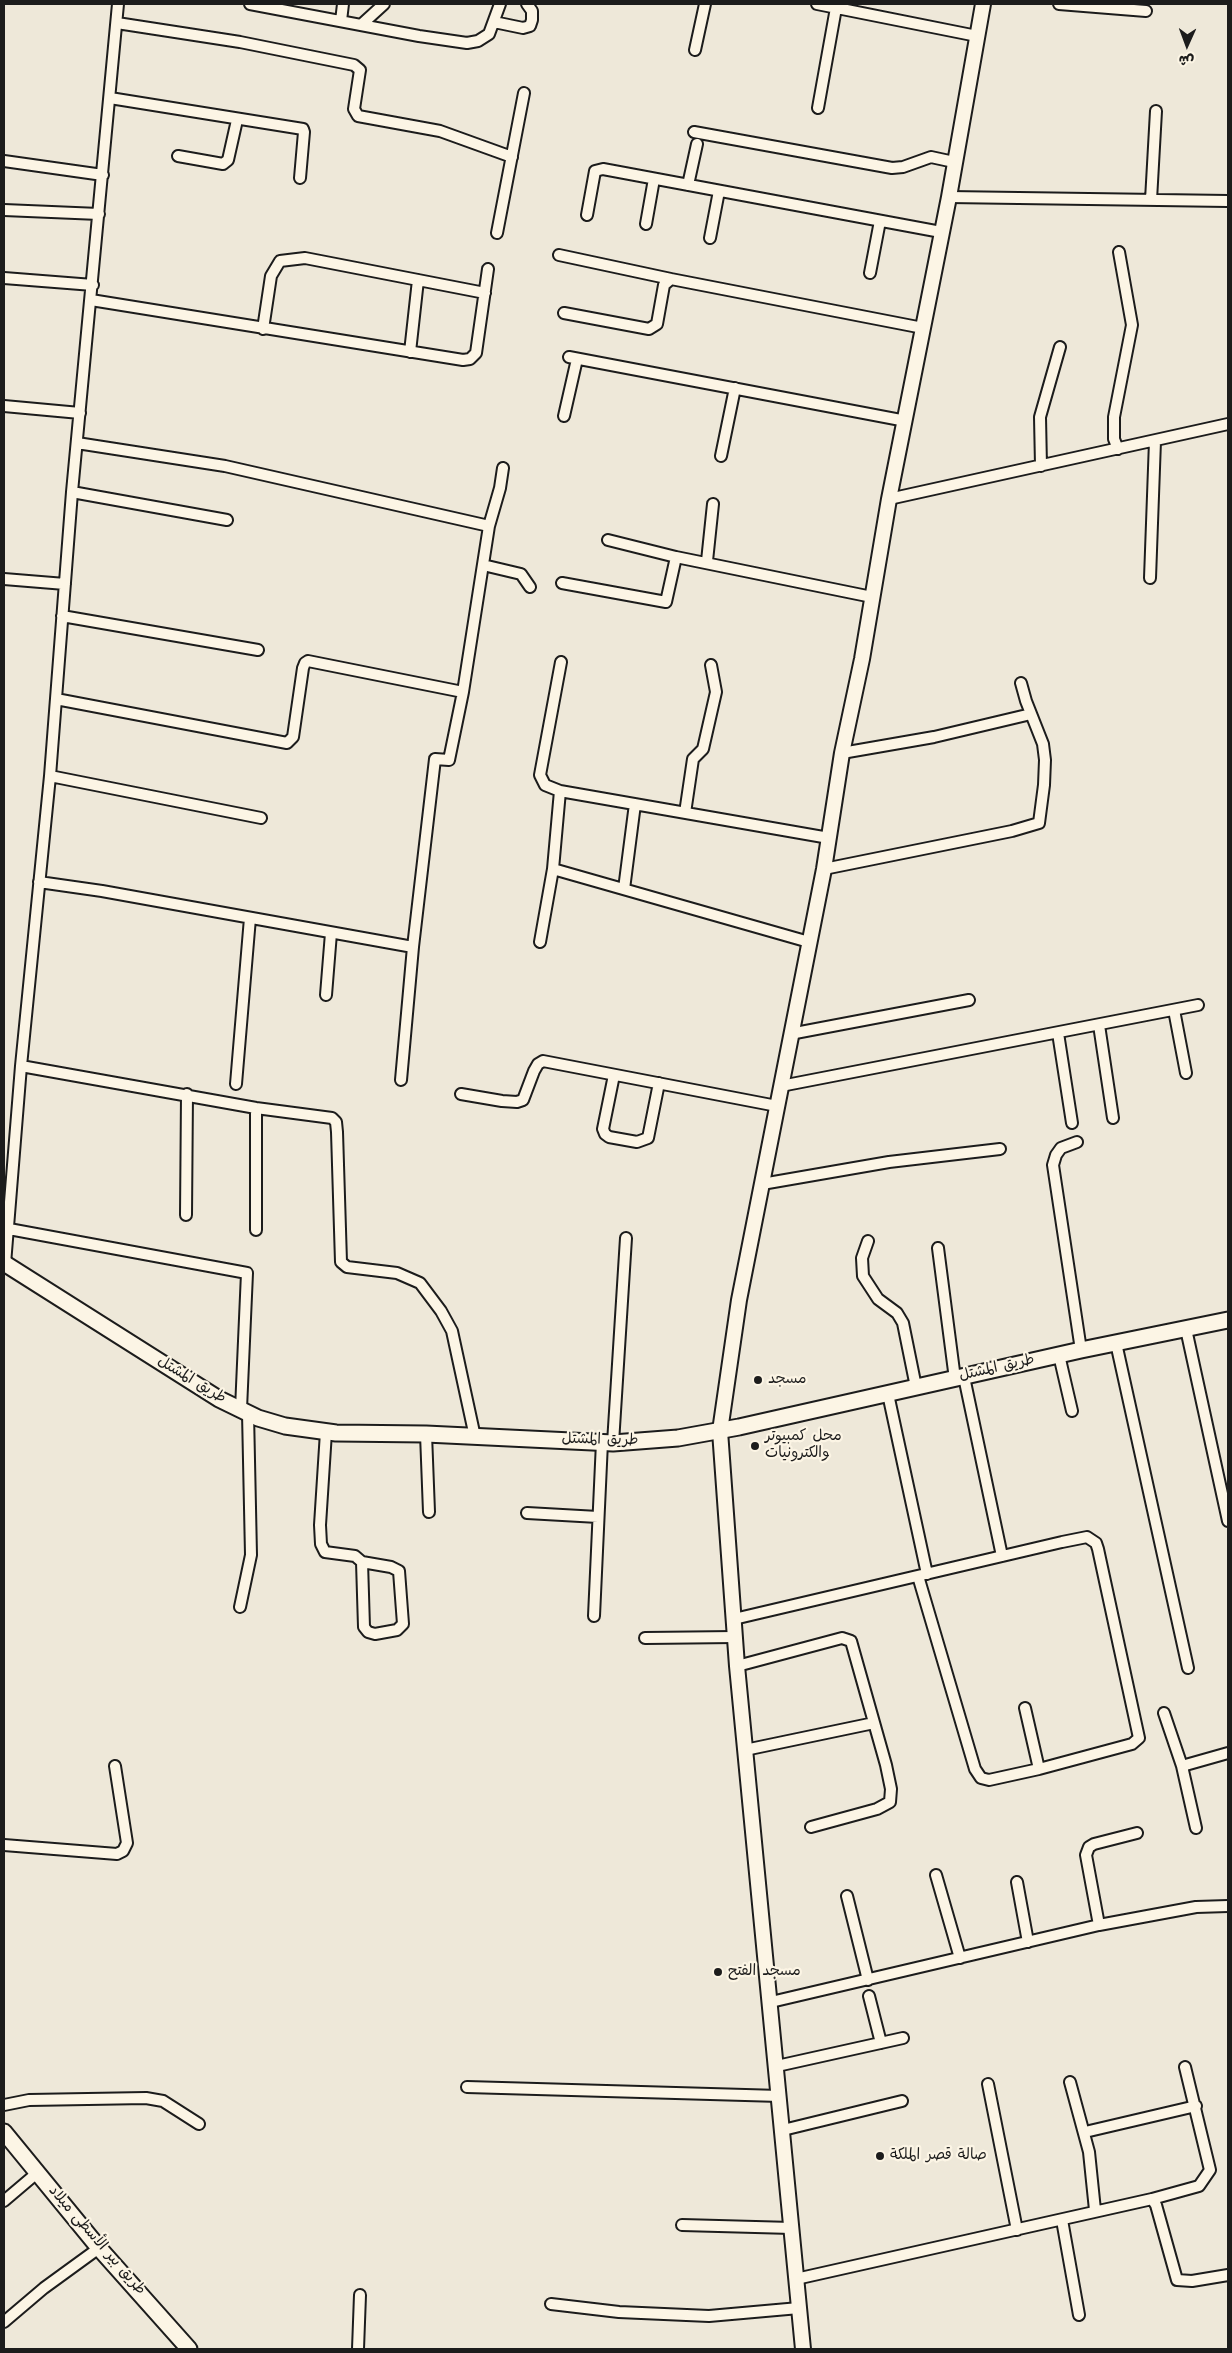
<!DOCTYPE html>
<html>
<head>
<meta charset="utf-8">
<style>
  body { margin:0 }
  #map { position:relative; width:1232px; height:2353px; overflow:hidden; background:#eee8d9; font-family:Kalam,"Playpen Sans Arabic",sans-serif }
  canvas { display:block }
  .frame { position:absolute; inset:0; border:5px solid #1c1c1c; pointer-events:none }
  .north { position:absolute; left:1162px; top:20px; width:50px; height:50px; -webkit-text-stroke:4px #fcf5e5; paint-order:stroke; rotate:182deg; font-size:14px; font-weight:700; line-height:20px; text-align:center; color:#1c1c1c }
  .north::after { content:''; display:block; margin:auto; width:18px; height:22px; background:#1c1c1c; clip-path:polygon(50% 0,100% 100%,50% 72%,0 100%) }
</style>
</head>
<body>
<div id="map">
<canvas width="1232" height="2353"></canvas>
<div class="frame"></div>
<div class="north">ش</div>
</div>
<script>
const c = document.querySelector('canvas').getContext('2d');
c.lineJoin = 'round';
function poly(rows) {
  const path = new Path2D();
  for (const r of rows) {
    path.moveTo(r[0], r[1]);
    for (let i = 2; i < r.length; i += 2) path.lineTo(r[i], r[i + 1]);
  }
  return path;
}
function trace(path, color, width, dash) {
  c.strokeStyle = color;
  c.lineWidth = width;
  c.lineCap = dash ? 'butt' : 'round';
  c.setLineDash(dash || []);
  c.stroke(path);
}
function write(font, color, halo, rows, align = 'center') {
  c.font = font + ' Kalam,"Playpen Sans Arabic",sans-serif';
  c.lineWidth = 4.5;
  c.setLineDash([]);
  c.textBaseline = 'middle';
  c.strokeStyle = halo;
  c.fillStyle = color;
  for (const [text, x, y, turn = 0] of rows) {
    c.save();
    c.translate(x, y);
    c.rotate((+turn || 0) * Math.PI / 180);
    c.textAlign = isNaN(turn) ? turn : align;
    if (halo) c.strokeText(text, 0, 0);
    c.fillText(text, 0, 0);
    c.restore();
  }
}
const minor = poly([
  [250,4,419,36,467,43,478,41,489,34,500,4],
  [817,4,977,36],
  [1059,4,1146,11],
  [341,21,343,4],
  [494,22,523,28,530,26,532,20,532,11,527,4],
  [117,23,240,42,354,65,360,70,354,109,358,116,440,131,512,157],
  [361,25,384,4],
  [695,50,705,4],
  [110,98,303,129,304,132,300,178],
  [818,108,836,8],
  [694,132,892,168,903,167,931,157,954,162],
  [178,156,223,164,228,160,237,120],
  [4,161,103,175],
  [688,185,697,144],
  [949,197,1228,201],
  [1151,200,1156,111],
  [4,210,99,214],
  [587,215,595,171,603,169,941,232],
  [646,224,654,179],
  [497,233,524,93],
  [710,238,719,191],
  [559,255,671,279],
  [870,273,880,221],
  [4,278,93,285],
  [91,300,463,360,470,359,476,353,488,269],
  [564,313,649,329,657,324,664,285,671,279,923,328],
  [263,329,271,276,280,261,305,258,485,293],
  [410,352,418,280],
  [569,357,906,421],
  [4,406,80,413],
  [564,416,577,359],
  [1118,449,1114,439,1114,417,1132,325,1119,252],
  [721,456,735,388],
  [1041,466,1040,417,1060,347],
  [72,492,227,520],
  [889,499,1228,424],
  [489,526,500,488,503,468],
  [608,540,676,557],
  [707,561,713,504],
  [483,565,521,574,530,587],
  [1150,578,1155,441],
  [4,579,65,584],
  [562,583,666,602,676,557,872,597],
  [62,616,258,650],
  [56,699,287,743,293,737,303,668,305,663,308,661,463,692,489,526,225,466,77,443],
  [842,753,934,737,1031,714],
  [50,776,261,818],
  [560,791,829,838],
  [685,813,693,759,703,749,716,692,711,665],
  [553,869,560,791,545,785,540,775,561,662],
  [824,869,1012,831,1039,823,1044,785,1045,760,1043,744,1026,701,1021,683],
  [39,882,102,891,413,947],
  [624,889,635,804],
  [540,942,553,869,809,942],
  [326,995,331,933],
  [1174,1010,1186,1073],
  [1099,1025,1113,1118],
  [1058,1033,1072,1123],
  [790,1034,969,1000],
  [21,1066,256,1108,332,1118,336,1122,337,1132,341,1262,347,1267,397,1273,420,1283,441,1311,452,1331,475,1437],
  [614,1075,603,1129,605,1134,609,1137,637,1142,648,1138,659,1083],
  [401,1080,413,947,435,759,449,760,463,692],
  [236,1084,250,918],
  [781,1086,1198,1005],
  [461,1094,502,1101,517,1102,523,1100,534,1071,538,1064,543,1061,777,1106],
  [1077,1142,1061,1148,1056,1155,1053,1165,1081,1350],
  [762,1184,889,1162,1000,1149],
  [186,1215,187,1094],
  [9,1229,247,1273,241,1409],
  [256,1230,256,1108],
  [868,1241,862,1258,863,1276,878,1299,897,1313,903,1323,916,1387],
  [938,1248,955,1379],
  [5,1264,21,1066,50,776,72,492,118,4],
  [1186,1329,1228,1521],
  [1116,1343,1188,1668],
  [1059,1355,1072,1411],
  [964,1377,1002,1556],
  [888,1394,927,1574],
  [326,1432,320,1525,321,1544,325,1552,355,1556,362,1562,391,1567,399,1571,403,1624,397,1630,375,1634,368,1632,364,1627,362,1562],
  [426,1434,429,1512],
  [613,1443,626,1238],
  [527,1513,598,1517],
  [240,1607,251,1555,248,1413],
  [594,1616,602,1442],
  [734,1619,1062,1542,1087,1537,1096,1543,1098,1549,1139,1738,1132,1744,1039,1769,989,1780,981,1778,975,1769,918,1576],
  [645,1638,735,1637],
  [737,1666,842,1638,851,1641,886,1765,891,1789,890,1802,877,1809,811,1827],
  [1025,1708,1039,1769],
  [1164,1713,1182,1766,1228,1753],
  [745,1750,874,1723],
  [1182,1766,1196,1828],
  [4,1845,117,1854,123,1851,127,1843,115,1766],
  [936,1875,960,1958],
  [1017,1882,1028,1942],
  [847,1896,868,1980],
  [1099,1925,1086,1855,1089,1847,1094,1844,1137,1833],
  [869,1996,881,2043],
  [771,2002,1099,1925,1196,1907,1228,1906],
  [777,2066,903,2038],
  [1070,2082,1089,2152,1095,2210],
  [988,2084,1017,2230],
  [467,2087,780,2096],
  [4,2105,29,2100,146,2098,163,2101,199,2124],
  [783,2130,902,2101],
  [1085,2132,1196,2106],
  [1152,2199,1199,2186,1210,2170,1185,2067],
  [4,2201,37,2173],
  [1062,2220,1079,2315],
  [682,2225,792,2228],
  [796,2279,1152,2199,1156,2205,1177,2280,1192,2281,1228,2275],
  [551,2304,619,2312,709,2316,799,2308],
  [4,2322,44,2288,99,2248],
  [358,2349,360,2295]
]);
const secondary = poly([
  [803,2349,737,1666,720,1431,739,1300,824,869,842,753,862,659,889,499,949,197,983,4]
]);
const primary = poly([
  [4,1263,219,1399,258,1418,285,1426,336,1433,426,1434,613,1443,678,1438,739,1427,1081,1350,1228,1320],
  [4,2132,99,2248,189,2349]
]);
const markers = [
  [758,1380,5,"#1c1c1c"],
  [755,1446,5,"#1c1c1c"],
  [718,1972,5,"#1c1c1c"],
  [880,2156,5,"#1c1c1c"]
];
const streetNames = [
  ["طريق المشتل",997,1369,-13],
  ["طريق المشتل",191,1381,31],
  ["طريق المشتل",600,1441,1],
  ["طريق بير الأسطى ميلاد",96,2241,49]
];
const poiNames = [
  ["مسجد",768,1380],
  ["محل كمبيوتر",765,1437],
  ["والكترونيات",765,1454],
  ["مسجد الفتح",728,1972],
  ["صالة قصر الملكة",890,2156]
];
trace(minor, '#1c1c1c', 14);
trace(secondary, '#1c1c1c', 18);
trace(primary, '#1c1c1c', 19);
trace(minor, '#fcf5e5', 10);
trace(secondary, '#fcf5e5', 14);
trace(primary, '#fcf5e5', 15);
for (const [x, y, r, color] of markers) {
  const dot = new Path2D();
  dot.arc(x, y, r, 0, 2 * Math.PI);
  c.fillStyle = color;
  c.fill(dot);
  trace(dot, '#fcf5e5', 2);
}
write('15px', '#1c1c1c', '#fcf5e5', streetNames);
write('15px', '#1c1c1c', '#fcf5e5', poiNames, 'left');
</script>
</body>
</html>
